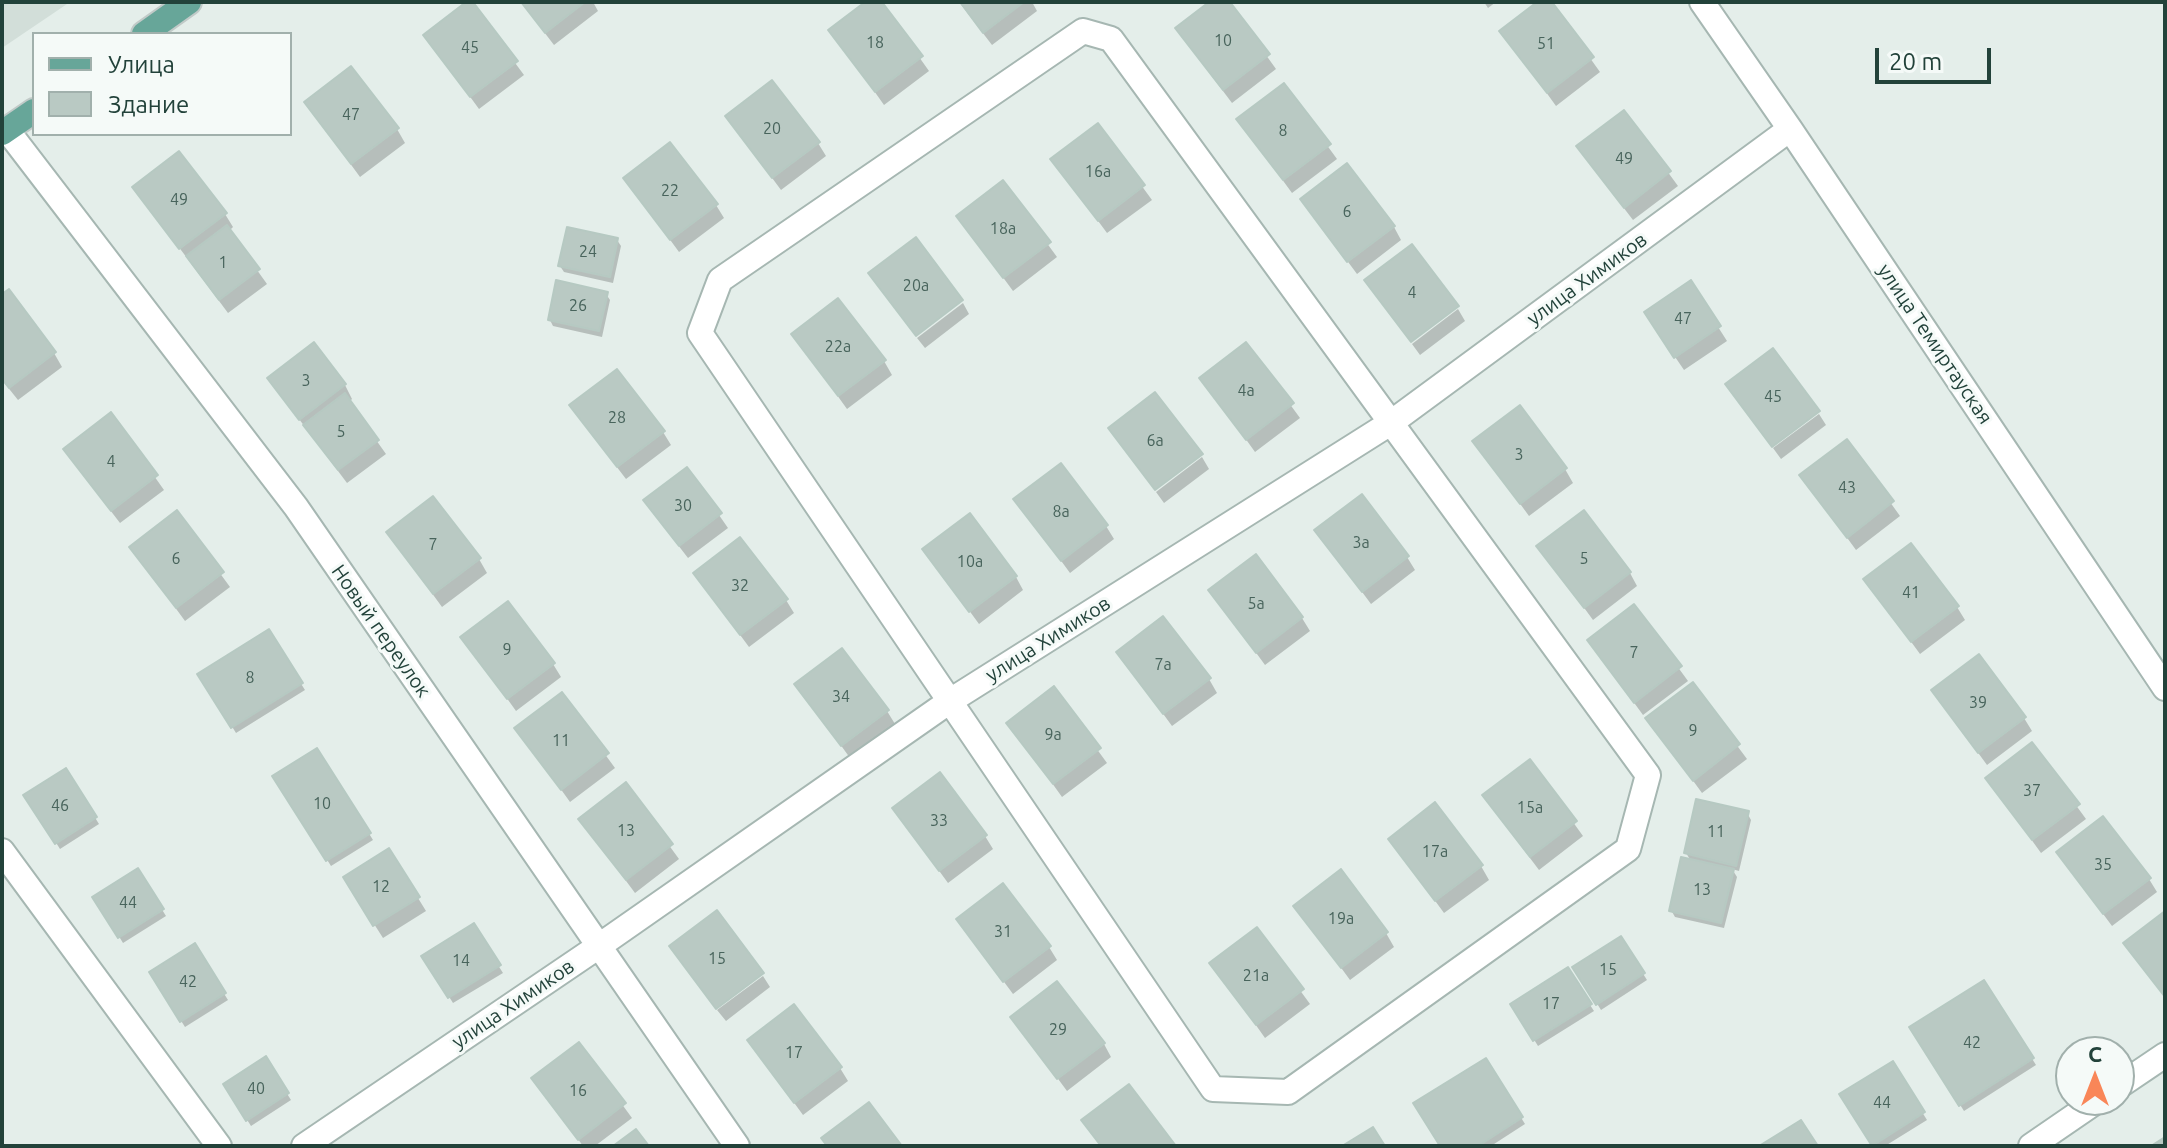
<!DOCTYPE html>
<html>
<head>
<meta charset="utf-8">
<style>
  body { margin:0 }
  #map { position:relative; width:2167px; height:1148px; overflow:hidden; background:#e4eeea; font-family:Ubuntu,sans-serif }
  canvas { display:block }
  .frame { position:absolute; inset:0; border:4px solid #22423a; pointer-events:none }
  .legend { position:absolute; left:32px; top:32px; width:260px; height:104px; box-sizing:border-box; background:#f5faf8; border:2px solid #a1b0ac; margin:0; padding:10px 14px; list-style:none; font-size:24px; color:#22423a }
  .legend li { display:flex; align-items:center; gap:16px; height:40px }
  .legend b { width:40px; border:2px solid #a1b0ac }
  .north { position:absolute; left:2055px; top:1036px; width:80px; height:80px; box-sizing:border-box; background:#f5faf8; border:2px solid #a1b0ac; border-radius:50%; rotate:0deg; font-size:22px; font-weight:700; line-height:32px; text-align:center; color:#22423a }
  .north::after { content:''; display:block; margin:auto; width:28px; height:36px; background:#f98658; clip-path:polygon(50% 0,100% 100%,50% 72%,0 100%) }
  .scale { position:absolute; left:1875px; top:48px; width:116px; height:36px; box-sizing:border-box; border:4px solid #22423a; border-top:0; padding-left:10px; font-size:24px; line-height:28px; white-space:nowrap; color:#22423a; -webkit-text-stroke:6px #f5faf8; paint-order:stroke }
</style>
</head>
<body>
<div id="map">
<canvas width="2167" height="1148"></canvas>
<div class="frame"></div>
<ul class="legend">
<li><b style="height:10px;background:#67a699"></b>Улица</li>
<li><b style="height:22px;background:#b9c9c3"></b>Здание</li>
</ul>
<div class="north">С</div>
<div class="scale">20 m</div>
</div>
<script>
const c = document.querySelector('canvas').getContext('2d');
c.lineJoin = 'round';
function fillPath(path, color) {
  c.fillStyle = color;
  c.fill(path, 'evenodd');
}
function poly(rows) {
  const path = new Path2D();
  for (const r of rows) {
    path.moveTo(r[0], r[1]);
    for (let i = 2; i < r.length; i += 2) path.lineTo(r[i], r[i + 1]);
  }
  return path;
}
function trace(path, color, width, dash) {
  c.strokeStyle = color;
  c.lineWidth = width;
  c.lineCap = dash ? 'butt' : 'round';
  c.setLineDash(dash || []);
  c.stroke(path);
}
function write(font, color, halo, rows, align = 'center') {
  c.font = font + ' Ubuntu,sans-serif';
  c.lineWidth = 6;
  c.setLineDash([]);
  c.textBaseline = 'middle';
  c.strokeStyle = halo;
  c.fillStyle = color;
  for (const [text, x, y, turn = 0] of rows) {
    c.save();
    c.translate(x, y);
    c.rotate((+turn || 0) * Math.PI / 180);
    c.textAlign = isNaN(turn) ? turn : align;
    if (halo) c.strokeText(text, 0, 0);
    c.fillText(text, 0, 0);
    c.restore();
  }
}
const built = poly([
  [2,2,70,2,2,48]
]);
const shadow = poly([
  [470,2,524,75,479,109,425,35],
  [521,2,593,2,598,11,554,45],
  [868,2,880,2,929,71,884,105,831,30],
  [959,2,1032,2,1037,11,992,45],
  [1212,2,1228,2,1276,69,1232,103,1186,42],
  [1484,2,1496,2,1488,8],
  [1540,2,1550,2,1600,72,1556,106,1502,31],
  [1283,85,1337,159,1292,193,1238,119],
  [306,103,397,129,405,143,360,177],
  [1624,112,1678,186,1633,220,1587,160],
  [727,117,818,143,826,156,781,190],
  [1098,126,1152,200,1107,233,1053,160],
  [625,178,716,205,724,218,679,252],
  [1003,183,1057,257,1013,291,958,216],
  [134,187,225,214,233,227,229,231,267,284,228,313],
  [1302,200,1394,227,1401,240,1357,274],
  [617,240,621,246,613,283,564,272,560,266],
  [1690,283,1727,341,1684,370,1654,326],
  [606,294,610,300,602,337,553,326,550,320],
  [2,297,54,353,62,367,18,400,2,380],
  [963,303,969,314,925,348,917,338],
  [1458,309,1465,321,1420,355,1412,344],
  [793,334,884,361,892,375,847,409],
  [1246,344,1300,418,1255,452,1202,378],
  [314,345,345,385,352,399,349,402,386,454,347,483,269,379],
  [1819,414,1826,425,1781,459,1773,448],
  [111,415,164,490,120,523,74,463],
  [580,419,663,432,671,445,626,479],
  [1475,442,1565,469,1573,483,1529,516],
  [1847,442,1900,516,1856,550,1802,476],
  [1202,457,1209,469,1164,503,1156,492],
  [687,469,728,528,688,558,654,514],
  [1016,499,1106,526,1114,539,1070,573],
  [176,513,230,587,185,621,131,547],
  [1316,530,1407,557,1415,570,1371,604],
  [388,533,479,559,487,573,442,607],
  [1539,546,1630,573,1637,586,1593,620],
  [925,550,1016,577,1023,590,979,624],
  [695,574,786,600,794,613,749,647],
  [1866,580,1957,607,1965,620,1920,654],
  [1211,591,1302,618,1310,631,1265,665],
  [1634,607,1688,681,1643,715,1589,641],
  [268,632,305,690,236,733,200,675],
  [463,637,553,664,561,677,516,711],
  [1118,652,1209,679,1217,693,1172,726],
  [797,684,887,711,895,724,850,758],
  [1692,685,1747,759,1702,793,1648,719],
  [1053,689,1107,763,1062,797,1009,723],
  [1933,691,2024,718,2032,731,1987,765],
  [561,694,615,768,570,802,517,728],
  [2032,745,2086,819,2041,853,1987,778],
  [317,750,373,840,331,866,275,777],
  [1529,761,1583,836,1539,870,1493,809],
  [65,770,99,824,60,849,26,795],
  [625,785,679,859,635,893,580,819],
  [894,809,985,836,993,849,948,883],
  [1747,813,1751,820,1739,871,1732,869,1737,877,1724,928,1675,917,1671,910,1691,861,1686,853],
  [1390,839,1481,866,1489,880,1444,913],
  [2058,853,2149,879,2157,892,2112,926],
  [137,870,166,916,123,943,95,897],
  [353,891,418,898,426,911,383,938],
  [1296,906,1386,933,1394,947,1350,980],
  [958,920,1049,947,1057,960,1013,994],
  [473,926,503,973,453,1003,424,957],
  [1256,930,1310,1004,1265,1038,1212,963],
  [1621,939,1647,980,1601,1010,1575,968],
  [194,946,228,1000,185,1027,151,973],
  [1567,970,1594,1011,1538,1046,1512,1004],
  [763,976,770,987,726,1021,717,1010],
  [1984,982,2036,1065,1964,1111,1912,1028],
  [1013,1018,1104,1044,1111,1057,1067,1091],
  [749,1041,840,1068,848,1081,803,1115],
  [578,1044,632,1118,595,1146,583,1146,534,1078],
  [265,1059,291,1100,251,1126,225,1085],
  [1485,1060,1525,1124,1491,1146,1442,1146],
  [1892,1064,1927,1120,1885,1146,1874,1146,1842,1095]
]);
const building = poly([
  [466,2,473,2,518,61,470,97,423,35,466,2],
  [521,2,585,2,545,33,521,2],
  [865,2,882,2,923,56,875,92,828,30,865,2],
  [960,2,1024,2,983,33,960,2],
  [1209,2,1230,2,1270,54,1223,90,1175,28,1209,2],
  [1537,2,1552,2,1594,57,1547,93,1499,31,1537,2],
  [351,66,399,128,351,164,304,102,351,66],
  [772,80,820,142,772,178,725,116,772,80],
  [1284,83,1331,144,1283,180,1236,119,1284,83],
  [1624,110,1671,171,1624,208,1576,146,1624,110],
  [1098,123,1145,185,1098,221,1050,159,1098,123],
  [670,142,718,204,670,240,623,178,670,142],
  [179,151,227,213,179,249,132,187,179,151],
  [1347,163,1395,226,1347,262,1300,199,1347,163],
  [1003,180,1051,242,1003,278,956,216,1003,180],
  [227,225,260,269,219,300,186,256,227,225],
  [567,227,618,238,610,277,558,266,567,227],
  [916,237,963,300,916,336,868,273,916,237],
  [1412,244,1459,306,1411,342,1364,280,1412,244],
  [556,280,608,292,599,331,548,320,556,280],
  [1691,280,1721,326,1674,358,1644,312,1691,280],
  [9,289,56,352,9,388,2,379,2,294,9,289],
  [838,298,886,360,838,396,791,334,838,298],
  [314,342,346,384,299,420,267,378,314,342],
  [1246,342,1294,403,1246,440,1199,378,1246,342],
  [1773,348,1820,411,1772,447,1725,384,1773,348],
  [617,369,665,431,617,467,569,405,617,369],
  [1155,392,1203,454,1155,490,1108,428,1155,392],
  [345,393,379,440,338,470,303,425,345,393],
  [1520,405,1567,468,1520,504,1472,441,1520,405],
  [111,412,158,475,111,511,63,449,111,412],
  [1847,439,1894,501,1847,538,1799,475,1847,439],
  [1061,463,1108,525,1061,561,1013,499,1061,463],
  [687,467,722,513,679,546,643,500,687,467],
  [1362,494,1409,556,1362,592,1314,530,1362,494],
  [433,496,481,558,433,594,386,532,433,496],
  [177,510,224,572,176,608,129,547,177,510],
  [1584,510,1631,572,1584,608,1536,546,1584,510],
  [970,513,1017,576,969,612,922,549,970,513],
  [740,537,788,599,740,635,693,573,740,537],
  [1911,543,1959,606,1911,642,1863,579,1911,543],
  [1256,554,1303,617,1256,653,1208,590,1256,554],
  [508,601,555,663,507,699,460,637,508,601],
  [1634,604,1682,666,1634,703,1587,640,1634,604],
  [1163,616,1211,678,1163,714,1116,652,1163,616],
  [269,629,303,683,231,728,197,674,269,629],
  [842,648,889,710,841,746,794,684,842,648],
  [1979,654,2026,717,1978,753,1931,690,1979,654],
  [1693,682,1740,744,1693,781,1645,718,1693,682],
  [1054,686,1101,748,1053,784,1006,723,1054,686],
  [562,692,609,753,561,790,514,728,562,692],
  [2032,742,2080,804,2032,840,1985,778,2032,742],
  [317,748,371,833,326,861,272,776,317,748],
  [1530,759,1577,821,1530,857,1482,795,1530,759],
  [66,768,97,817,55,844,23,795,66,768],
  [940,772,987,835,939,871,892,808,940,772],
  [626,782,673,844,626,880,578,819,626,782],
  [1696,799,1749,811,1736,866,1684,853,1696,799],
  [1435,802,1483,865,1435,901,1388,839,1435,802],
  [2103,816,2151,878,2103,914,2056,852,2103,816],
  [389,848,420,897,373,926,343,877,389,848],
  [1681,857,1734,869,1721,923,1669,911,1681,857],
  [138,868,164,909,118,938,92,897,138,868],
  [1341,869,1388,932,1341,968,1293,906,1341,869],
  [1003,883,1051,946,1003,982,956,919,1003,883],
  [717,910,764,973,716,1009,669,946,717,910],
  [2165,911,2165,997,2123,943,2165,911],
  [474,923,501,965,448,998,421,956,474,923],
  [1257,927,1304,989,1256,1025,1209,963,1257,927],
  [1621,936,1645,973,1596,1005,1572,967,1621,936],
  [195,943,226,993,180,1022,149,972,195,943],
  [1568,967,1592,1004,1533,1041,1510,1004,1568,967],
  [1984,980,2034,1058,1959,1106,1909,1027,1984,980],
  [1057,981,1105,1043,1057,1079,1010,1017,1057,981],
  [794,1004,842,1067,794,1103,747,1040,794,1004],
  [579,1042,626,1103,578,1140,531,1078,579,1042],
  [266,1056,289,1093,246,1121,223,1084,266,1056],
  [1486,1058,1523,1117,1478,1146,1440,1146,1413,1103,1486,1058],
  [1893,1061,1925,1112,1872,1146,1839,1094,1893,1061],
  [1129,1084,1176,1146,1101,1146,1081,1120,1129,1084],
  [869,1102,902,1146,827,1146,821,1138,869,1102],
  [1801,1120,1818,1146,1759,1146,1801,1120],
  [1373,1127,1385,1146,1342,1146,1373,1127],
  [636,1129,649,1146,613,1146,636,1129],
  [2165,1137,2165,1146,2151,1146,2165,1137]
]);
const minor = poly([
  [1702,2,1790,129,2165,688],
  [1083,31,1111,39,1648,775,1628,849,1288,1092,1213,1089,700,333,720,280,1083,31],
  [7,130,296,507,737,1146],
  [2,851,219,1146],
  [2119,1086,2165,1055],
  [304,1146,599,946,950,701,1392,422,1790,129],
  [2031,1146,2098,1100]
]);
const major = poly([
  [144,34,189,2],
  [2,133,34,111]
]);
const numberNames = [
  ["10",1223,41],
  ["18",875,43],
  ["51",1546,44],
  ["45",470,48],
  ["47",351,115],
  ["20",772,129],
  ["8",1283,131],
  ["49",1624,159],
  ["16а",1098,172],
  ["22",670,191],
  ["49",179,200],
  ["6",1347,212],
  ["18а",1003,229],
  ["24",588,252],
  ["1",223,263],
  ["20а",916,286],
  ["4",1412,293],
  ["26",578,306],
  ["47",1683,319],
  ["22а",838,347],
  ["3",306,381],
  ["4а",1246,391],
  ["45",1773,397],
  ["28",617,418],
  ["5",341,432],
  ["6а",1155,441],
  ["3",1519,455],
  ["4",111,462],
  ["43",1847,488],
  ["30",683,506],
  ["8а",1061,512],
  ["3а",1361,543],
  ["7",433,545],
  ["6",176,559],
  ["5",1584,559],
  ["10а",970,562],
  ["32",740,586],
  ["41",1911,593],
  ["5а",1256,604],
  ["9",507,650],
  ["7",1634,653],
  ["7а",1163,665],
  ["8",250,678],
  ["34",841,697],
  ["39",1978,703],
  ["9",1693,731],
  ["9а",1053,735],
  ["11",561,741],
  ["37",2032,791],
  ["10",322,804],
  ["46",60,806],
  ["15а",1530,808],
  ["33",939,821],
  ["13",626,831],
  ["11",1716,832],
  ["17а",1435,852],
  ["35",2103,865],
  ["12",381,887],
  ["13",1702,890],
  ["44",128,903],
  ["19а",1341,919],
  ["31",1003,932],
  ["15",717,959],
  ["14",461,961],
  ["15",1608,970],
  ["21а",1256,976],
  ["42",188,982],
  ["17",1551,1004],
  ["29",1058,1030],
  ["42",1972,1043],
  ["17",794,1053],
  ["40",256,1089],
  ["16",578,1091],
  ["44",1882,1103]
];
const streetNames = [
  ["улица Химиков",1587,279,-36],
  ["улица Темиртауская",1935,344,56],
  ["Новый переулок",381,631,55],
  ["улица Химиков",1048,639,-32],
  ["улица Химиков",513,1004,-34]
];
fillPath(built, '#d2ded9');
fillPath(shadow, '#0003');
fillPath(building, '#b9c9c3');
trace(building, '#b6c9c2', 2);
trace(minor, '#a6b7b2', 28);
trace(major, '#c1cac8', 28);
trace(minor, '#fff', 24);
trace(major, '#67a699', 24);
write('16px', '#48645c', null, numberNames);
write('20px', '#22423a', '#f5faf8', streetNames);
</script>
</body>
</html>
